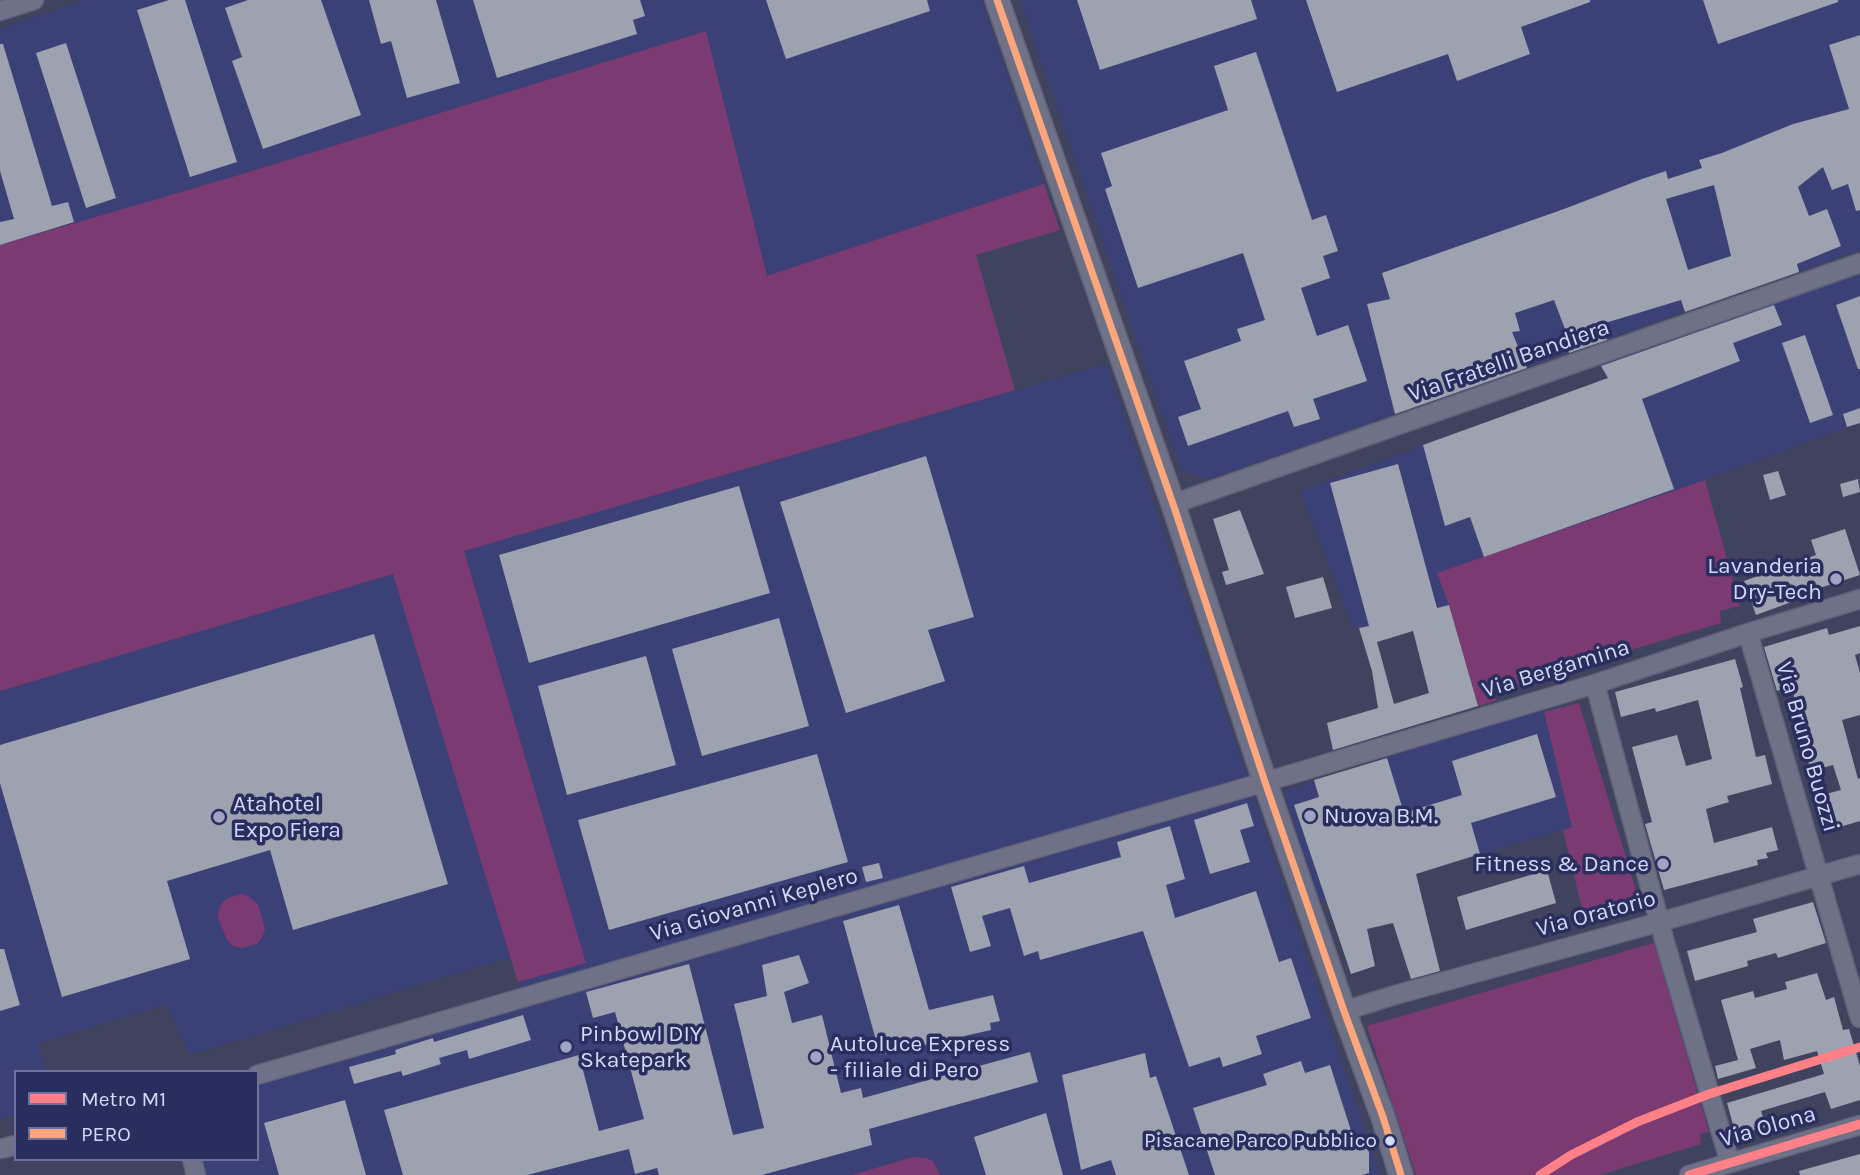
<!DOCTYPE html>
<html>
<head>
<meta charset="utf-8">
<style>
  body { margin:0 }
  #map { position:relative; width:1860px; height:1175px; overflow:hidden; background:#40435e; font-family:Karla,sans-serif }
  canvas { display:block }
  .legend { position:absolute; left:14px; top:1070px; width:245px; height:91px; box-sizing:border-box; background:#292e5f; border:2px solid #6d729c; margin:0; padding:9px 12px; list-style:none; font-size:21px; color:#d3d9f8 }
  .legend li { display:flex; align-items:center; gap:14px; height:35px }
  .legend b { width:35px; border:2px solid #6d729c }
</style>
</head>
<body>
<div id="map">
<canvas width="1860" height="1175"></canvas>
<ul class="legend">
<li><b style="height:9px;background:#ff8087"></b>Metro M1</li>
<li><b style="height:9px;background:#fea67b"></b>PERO</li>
</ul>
</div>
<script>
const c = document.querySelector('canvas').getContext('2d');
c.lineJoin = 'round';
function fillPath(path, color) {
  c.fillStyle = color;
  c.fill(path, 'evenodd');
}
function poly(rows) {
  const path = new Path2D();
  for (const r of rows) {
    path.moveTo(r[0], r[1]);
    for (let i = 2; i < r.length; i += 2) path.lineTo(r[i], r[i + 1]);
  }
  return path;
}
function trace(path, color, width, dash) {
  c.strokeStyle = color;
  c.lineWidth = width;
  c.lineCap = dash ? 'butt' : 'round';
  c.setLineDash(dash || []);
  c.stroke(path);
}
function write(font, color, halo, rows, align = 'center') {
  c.font = font + ' Karla,sans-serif';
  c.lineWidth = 7;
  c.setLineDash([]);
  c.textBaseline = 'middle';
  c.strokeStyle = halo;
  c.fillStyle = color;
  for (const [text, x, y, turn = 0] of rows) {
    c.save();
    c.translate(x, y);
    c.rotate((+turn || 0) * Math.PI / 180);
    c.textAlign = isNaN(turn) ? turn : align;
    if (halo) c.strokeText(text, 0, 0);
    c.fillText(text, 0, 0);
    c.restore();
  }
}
const built = poly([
  [85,0,982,0,1044,184,767,276,706,31,239,175,0,245,0,29],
  [1020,0,1860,0,1860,250,1210,479,1182,472],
  [1860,272,1860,423,1705,480,1438,573,1449,605,1354,629,1300,491,1442,438,1608,378,1598,363],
  [1106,364,1252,791,1294,920,1380,1175,940,1175,937,1166,913,1157,852,1175,196,1175,192,1159,257,1159,257,1075,524,997,518,982,586,963,464,551],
  [393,574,511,957,190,1055,166,1005,39,1043,46,1072,16,1072,16,1114,0,1119,0,691],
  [1540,708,1544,712,1572,827,1347,895,1318,902,1284,791]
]);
const green = poly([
  [706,31,767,276,1044,184,1060,230,976,255,1015,390,464,551,586,963,518,982,393,574,0,691,0,245,239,175],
  [1705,480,1740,606,1720,611,1721,623,1493,691,1496,701,1478,706,1449,605,1437,573],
  [1579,703,1639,900,1584,917,1563,830,1572,827,1544,712],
  [241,894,248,896,258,904,265,929,262,937,257,944,241,948,233,946,227,940,218,918,219,909,223,902,230,897],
  [1654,943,1709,1132,1700,1134,1701,1144,1600,1175,1416,1175,1367,1026],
  [913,1157,926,1158,933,1161,940,1175,852,1175]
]);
const building = poly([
  [169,0,185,0,237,162,190,177,137,10],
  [248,0,321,0,361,115,263,149,232,61,242,57,225,8],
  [369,0,436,0,460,83,407,98,391,41,381,44],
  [473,0,640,0,645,16,633,20,637,34,497,78],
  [766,0,927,0,930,11,786,59],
  [1077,0,1251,0,1257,19,1100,70],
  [1306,0,1590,0,1590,2,1521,27,1530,54,1457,81,1448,54,1337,92],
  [1703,0,1838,0,1838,2,1718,44],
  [1860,35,1860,210,1856,211,1848,184,1832,190,1823,167,1798,187,1809,216,1827,209,1841,246,1797,264,1799,272,1685,312,1681,300,1602,324,1607,340,1569,353,1564,338,1568,337,1554,300,1515,313,1520,331,1512,332,1527,368,1395,414,1367,304,1390,299,1382,273,1564,209,1642,179,1666,171,1668,179,1702,168,1699,160,1722,153,1793,124,1849,109,1829,45],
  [1714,185,1731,256,1688,270,1666,199],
  [66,43,116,198,86,208,36,53],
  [0,44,3,44,52,206,68,202,74,222,0,245,0,222,14,219,0,171],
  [1256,52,1312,220,1326,215,1338,251,1323,256,1330,278,1301,288,1317,336,1348,325,1367,381,1313,399,1320,419,1294,427,1288,411,1188,446,1178,417,1201,409,1184,361,1241,341,1237,329,1265,320,1243,253,1138,288,1105,189,1112,186,1101,153,1228,110,1214,66],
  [1860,296,1860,369,1858,369,1836,305],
  [1774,305,1782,325,1733,343,1740,361,1642,399,1674,489,1484,557,1470,517,1445,526,1423,445,1608,378,1601,366],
  [1805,335,1833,415,1810,423,1782,343],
  [1860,408,1860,423,1847,427,1843,414],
  [926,456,974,617,928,630,945,681,846,713,780,502],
  [1398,464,1437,608,1449,605,1478,706,1333,750,1327,723,1378,708,1372,671,1359,628,1369,626,1330,483],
  [1413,631,1429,693,1394,704,1377,642],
  [1778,471,1786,495,1770,500,1763,475],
  [1858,479,1860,492,1843,497,1840,484],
  [739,486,770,593,529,663,499,555],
  [1240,510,1264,574,1226,585,1222,572,1229,570,1213,519],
  [1845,529,1860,575,1807,592,1808,596,1756,615,1744,581,1816,555,1811,540],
  [1323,577,1332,608,1295,618,1286,587],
  [779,618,809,726,702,756,672,649],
  [1860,626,1860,653,1855,655,1860,673,1860,715,1842,720,1858,779,1860,778,1860,821,1833,829,1828,811,1831,810,1826,794,1841,790,1833,765,1811,771,1800,732,1804,731,1791,686,1777,691,1764,647,1827,628,1829,635],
  [374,634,448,884,293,930,270,850,167,881,190,959,62,997,0,783,0,745],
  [646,656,676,765,567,795,538,686],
  [1735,659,1743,687,1740,688,1756,757,1765,755,1772,784,1727,796,1729,802,1706,809,1714,843,1772,827,1778,850,1766,853,1768,858,1757,860,1758,865,1664,890,1645,824,1652,822,1632,747,1677,735,1686,766,1712,759,1698,700,1656,712,1655,708,1621,717,1615,692],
  [1537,734,1556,797,1471,823,1480,854,1416,874,1440,971,1411,979,1393,923,1367,929,1375,966,1351,974,1294,805,1319,797,1314,780,1387,758,1404,813,1462,795,1452,761],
  [817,754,848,862,609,930,578,820],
  [1247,803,1254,826,1240,830,1250,862,1210,874,1194,820],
  [1170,826,1185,879,1166,885,1175,918,1256,891,1279,962,1291,958,1311,1018,1256,1036,1262,1054,1223,1067,1220,1057,1189,1067,1143,931,1040,960,1038,951,1024,956,1010,908,982,916,991,946,970,952,951,887,1024,866,1029,883,1121,857,1117,842],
  [879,863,883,878,866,882,862,867],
  [1547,870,1556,903,1466,930,1457,897],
  [1813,902,1826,943,1778,958,1776,953,1747,961,1748,966,1695,981,1687,951,1757,932,1753,919],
  [899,905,929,1010,993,995,1000,1021,990,1023,991,1030,880,1055,843,921],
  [0,949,4,949,20,1005,0,1011],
  [799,955,809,983,784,992,792,1023,822,1015,841,1093,861,1088,863,1098,1030,1052,1038,1082,869,1129,872,1145,762,1175,659,1175,657,1168,635,1174,629,1149,527,1175,403,1175,384,1110,579,1055,599,1131,644,1119,615,1012,593,1018,586,992,689,964,733,1135,764,1128,734,1004,767,996,762,965],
  [1817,973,1826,1000,1834,997,1843,1030,1849,1029,1860,1066,1860,1100,1831,1109,1825,1092,1761,1111,1766,1127,1736,1135,1727,1103,1824,1074,1817,1051,1784,1060,1780,1040,1750,1049,1756,1068,1718,1079,1715,1066,1738,1060,1721,1000,1753,991,1755,998,1787,989,1785,982],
  [523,1015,531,1040,469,1059,467,1050,439,1058,441,1064,403,1076,401,1071,354,1084,349,1067,396,1054,395,1050,433,1038,434,1042],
  [1145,1053,1150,1078,1156,1076,1189,1175,1116,1175,1111,1160,1081,1170,1062,1075],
  [1301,1061,1305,1073,1330,1065,1354,1140,1359,1138,1369,1152,1369,1173,1362,1175,1215,1175,1193,1108,1267,1085,1263,1074],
  [345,1100,366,1175,279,1175,264,1123],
  [1046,1113,1063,1175,986,1175,974,1137],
  [1860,1154,1860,1175,1800,1175,1799,1171]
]);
const minor = poly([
  [0,11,34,0],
  [1173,504,1860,263],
  [1748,633,1860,1018],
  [1595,684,1666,946,1730,1163],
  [1344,1011,1395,995,1660,922,1860,864],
  [257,1075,1265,782,1595,684,1748,633,1860,599],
  [0,1149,16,1145],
  [192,1159,196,1175],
  [1689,1175,1860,1125]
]);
const tertiary = poly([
  [997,0,1173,504,1265,782,1344,1011,1383,1117,1401,1175]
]);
const bus1 = poly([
  [997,0,1173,504,1265,782,1344,1011,1383,1117,1401,1175],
  [1689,1175,1860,1125]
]);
const metro1 = poly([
  [1540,1175,1571,1155,1637,1122,1709,1094,1860,1047],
  [1689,1175,1860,1124]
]);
const markers = [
  [1836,579,7,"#a0a4c2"],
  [1310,816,7,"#a0a4c2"],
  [219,817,7,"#a0a4c2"],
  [1663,864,7,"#a0a4c2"],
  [566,1047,7,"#a0a4c2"],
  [816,1057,7,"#a0a4c2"],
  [1390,1141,6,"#d3d9f8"]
];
const busNames = [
  ["Pisacane Parco Pubblico",1377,1141]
];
const streetNames = [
  ["Via Fratelli Bandiera",1509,361,-19],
  ["Via Bergamina",1556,669,-17],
  ["Via Bruno Buozzi",1807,747,74],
  ["Via Giovanni Keplero",754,905,-16],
  ["Via Oratorio",1596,914,-15],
  ["Via Olona",1768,1127,-16]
];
const poiNames = [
  ["Lavanderia",1822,566,"right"],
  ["Dry-Tech",1822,592,"right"],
  ["Atahotel",233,804],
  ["Expo Fiera",233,830],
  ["Nuova B.M.",1324,816],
  ["Fitness & Dance",1649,864,"right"],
  ["Pinbowl DIY",580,1034],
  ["Skatepark",580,1060],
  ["Autoluce Express",830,1044],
  ["- filiale di Pero",830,1070]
];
fillPath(built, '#3b4176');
fillPath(green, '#7b3a71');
fillPath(building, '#9ca2af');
trace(minor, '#5e6179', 21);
trace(tertiary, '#5e6179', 26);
trace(minor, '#6f7286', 18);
trace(tertiary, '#6f7286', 23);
trace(bus1, '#fea67b', 7);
trace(metro1, '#ff8087', 9);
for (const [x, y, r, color] of markers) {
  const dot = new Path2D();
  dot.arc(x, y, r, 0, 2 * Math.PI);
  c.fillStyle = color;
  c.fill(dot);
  trace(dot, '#292e5f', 2.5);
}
write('21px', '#d3d9f8', '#292e5f', busNames, 'right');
write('23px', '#d3d9f8', '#292e5f', streetNames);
write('23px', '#d3d9f8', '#292e5f', poiNames, 'left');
</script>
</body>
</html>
